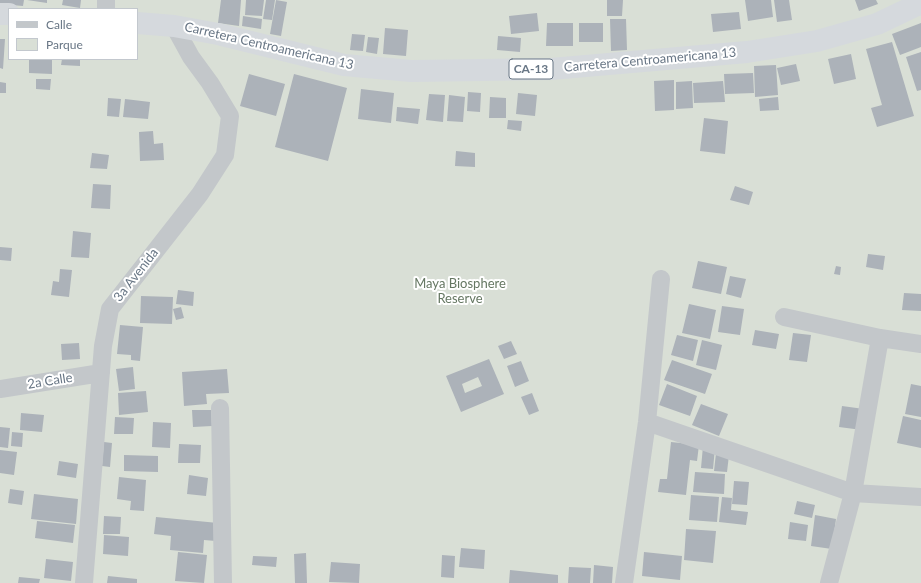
<!DOCTYPE html>
<html>
<head>
<meta charset="utf-8">
<style>
  body { margin:0 }
  #map { position:relative; width:921px; height:583px; overflow:hidden; background:#f8f8f5; font-family:Lato,sans-serif }
  canvas { display:block }
  .legend { position:absolute; left:8px; top:8px; width:130px; height:52px; box-sizing:border-box; background:#fff; border:1px solid #c3c8ce; margin:0; padding:5px 7px; list-style:none; font-size:12px; color:#687685 }
  .legend li { display:flex; align-items:center; gap:8px; height:20px }
  .legend b { width:20px; border:1px solid #c3c8ce }
</style>
</head>
<body>
<div id="map">
<canvas width="921" height="583"></canvas>
<ul class="legend">
<li><b style="height:5px;background:#c3c7ca"></b>Calle</li>
<li><b style="height:11px;background:#d9dfd6"></b>Parque</li>
</ul>
</div>
<script>
const c = document.querySelector('canvas').getContext('2d');
c.lineJoin = 'round';
function fillPath(path, color) {
  c.fillStyle = color;
  c.fill(path, 'evenodd');
}
function poly(rows) {
  const path = new Path2D();
  for (const r of rows) {
    path.moveTo(r[0], r[1]);
    for (let i = 2; i < r.length; i += 2) path.lineTo(r[i], r[i + 1]);
  }
  return path;
}
function trace(path, color, width, dash) {
  c.strokeStyle = color;
  c.lineWidth = width;
  c.lineCap = dash ? 'butt' : 'round';
  c.setLineDash(dash || []);
  c.stroke(path);
}
function write(font, color, halo, rows, align = 'center') {
  c.font = font + ' Lato,sans-serif';
  c.lineWidth = 4;
  c.setLineDash([]);
  c.textBaseline = 'middle';
  c.strokeStyle = halo;
  c.fillStyle = color;
  for (const [text, x, y, turn = 0] of rows) {
    c.save();
    c.translate(x, y);
    c.rotate((+turn || 0) * Math.PI / 180);
    c.textAlign = isNaN(turn) ? turn : align;
    if (halo) c.strokeText(text, 0, 0);
    c.fillText(text, 0, 0);
    c.restore();
  }
}
const green = poly([
  [0,0,921,0,921,583,0,583],
  [9,9,137,9,137,59,9,59]
]);
const building = poly([
  [0,0,24,0,23,6,0,4],
  [27,0,47,0,47,3],
  [63,0,81,0,80,8,62,5],
  [221,0,241,0,239,26,218,23],
  [246,0,264,0,262,16,245,15],
  [266,0,275,0,272,20,263,19],
  [276,0,287,2,281,36,270,34],
  [607,0,623,0,622,16,607,16],
  [745,0,771,0,773,17,748,21],
  [774,0,789,0,792,20,777,22],
  [855,0,876,0,878,4,859,11],
  [739,12,741,29,713,32,711,14],
  [537,13,539,31,511,34,509,16],
  [243,16,262,19,261,29,242,26],
  [610,19,626,19,627,50,611,51],
  [547,23,573,23,573,46,546,46],
  [579,23,603,23,603,42,579,42],
  [921,23,921,47,900,55,892,34],
  [385,28,408,30,406,56,383,54],
  [352,34,365,35,363,51,350,50],
  [498,36,521,38,520,52,497,50],
  [368,37,379,38,377,54,366,52],
  [0,39,5,39,3,69,0,68],
  [892,42,914,116,877,127,871,108,882,105,866,49],
  [921,52,921,90,917,91,906,57],
  [851,54,856,79,834,84,828,59],
  [29,59,52,59,52,74,29,73],
  [62,59,80,59,80,66,61,65],
  [796,64,800,81,781,85,777,68],
  [776,65,778,95,755,97,754,66],
  [753,73,754,93,725,94,724,74],
  [249,74,285,84,276,116,240,106],
  [294,74,347,88,328,161,275,147],
  [36,79,51,79,50,90,36,89],
  [674,80,674,110,655,111,654,81],
  [692,81,693,108,676,109,676,82],
  [723,81,725,102,694,103,693,83],
  [0,82,6,83,6,93,0,93],
  [361,89,394,93,391,123,358,119],
  [468,92,481,93,480,112,467,111],
  [518,93,537,95,535,116,516,114],
  [429,94,445,95,443,122,426,120],
  [449,95,465,97,463,122,447,121],
  [490,97,506,98,506,118,489,118],
  [778,97,779,110,760,111,759,99],
  [108,98,121,99,119,117,107,116],
  [125,99,150,102,148,119,123,117],
  [397,107,420,109,418,124,396,121],
  [704,118,728,121,725,154,700,151],
  [508,120,522,121,521,131,507,129],
  [153,131,154,144,163,143,164,160,140,161,139,132],
  [456,151,475,153,475,167,455,166],
  [92,153,109,155,107,169,90,168],
  [93,184,111,185,110,209,91,208],
  [735,186,753,192,749,205,730,200],
  [73,231,91,233,89,258,71,257],
  [0,247,12,248,11,261,0,260],
  [868,254,885,256,883,270,866,267],
  [698,261,727,267,721,294,692,288],
  [836,266,841,267,840,275,834,274],
  [60,269,72,270,69,297,51,295,53,281,59,282],
  [730,276,746,279,741,298,726,294],
  [178,290,194,292,193,306,176,304],
  [904,293,921,294,921,311,902,310],
  [141,296,173,297,172,324,140,323],
  [689,304,716,310,710,339,682,333],
  [722,306,744,309,740,335,718,332],
  [181,307,184,318,176,320,173,309],
  [120,325,143,327,140,361,131,360,131,355,117,354],
  [755,330,779,334,776,349,752,345],
  [793,333,811,335,807,362,789,360],
  [677,335,698,340,693,361,671,355],
  [702,340,722,345,716,370,696,365],
  [511,341,517,354,504,359,498,346],
  [79,343,80,359,62,360,61,344],
  [489,359,504,394,461,412,446,376],
  [478,377,482,386,465,393,462,384],
  [672,360,712,374,705,394,664,380],
  [521,361,529,381,515,387,507,366],
  [133,367,135,389,119,391,116,369],
  [227,369,229,393,206,394,207,404,184,406,182,372],
  [667,384,697,396,690,416,659,405],
  [911,384,921,386,921,417,905,414],
  [146,391,148,412,119,415,118,393],
  [532,393,539,411,529,415,521,397],
  [701,404,728,414,719,436,692,425],
  [842,406,864,409,862,430,839,427],
  [192,410,211,410,212,426,193,427],
  [21,413,44,415,42,432,20,430],
  [903,416,921,420,921,448,897,443],
  [115,417,134,418,133,434,114,434],
  [153,422,171,423,170,448,152,447],
  [0,427,10,428,8,448,0,447],
  [12,432,23,433,22,447,11,446],
  [104,442,112,443,110,467,102,466],
  [671,442,699,445,697,461,690,460,686,495,658,492,660,479,667,479],
  [179,444,201,445,200,463,178,463],
  [703,446,715,448,713,469,701,468],
  [0,450,17,452,14,475,0,473],
  [716,453,729,455,727,472,714,471],
  [124,455,158,456,158,472,124,471],
  [59,461,78,464,76,478,57,475],
  [695,472,725,474,724,494,693,492],
  [189,475,208,478,206,496,187,494],
  [119,477,146,480,144,511,130,510,131,501,117,499],
  [734,481,749,482,747,505,732,504],
  [10,489,24,491,22,505,8,503],
  [34,494,78,499,76,524,31,519],
  [691,495,719,497,717,522,689,520],
  [722,497,732,498,731,510,748,512,746,525,719,522],
  [797,501,815,505,812,518,794,514],
  [815,515,836,519,832,549,811,546],
  [104,516,121,517,120,534,103,534],
  [156,517,218,523,216,541,204,540,203,553,170,550,171,536,154,534],
  [37,521,75,525,73,543,35,538],
  [790,522,808,525,806,541,788,539],
  [686,529,716,531,713,563,684,560],
  [104,535,129,537,128,556,103,554],
  [461,548,485,550,484,569,459,567],
  [178,552,207,555,204,583,175,581],
  [644,552,682,556,680,580,642,576],
  [306,553,307,583,295,583,294,554],
  [442,555,455,556,454,578,441,577],
  [253,556,277,557,276,567,252,565],
  [46,559,73,562,71,581,44,578],
  [331,562,360,564,359,583,329,582],
  [594,565,613,567,612,583,593,583],
  [569,567,591,568,590,583,568,583],
  [510,570,558,575,558,583,509,583],
  [108,576,137,579,137,583,107,583],
  [19,577,40,579,39,583,18,583]
]);
const minor = poly([
  [106,9,106,0],
  [784,317,880,338,921,344],
  [0,389,101,373],
  [220,408,223,583],
  [647,422,853,493,921,497],
  [84,583,103,346,110,309,200,194,225,155,230,116,210,83,191,57,174,26],
  [624,583,647,422,661,279],
  [829,583,853,493,880,338]
]);
const trunk = poly([
  [0,14,9,14],
  [137,23,174,26,218,34,344,65,411,71,551,69,747,52,817,41,877,24,921,3]
]);
const shields = [
  [531,69,44]
];
const shieldNames = [
  ["CA-13",531,69]
];
const streetNames = [
  ["Carretera Centroamericana 13",269,46,13],
  ["Carretera Centroamericana 13",650,60,-5],
  ["3a Avenida",136,275,-52],
  ["2a Calle",50,381,-9]
];
const parkNames = [
  ["Maya Biosphere",460,284],
  ["Reserve",460,299]
];
fillPath(green, '#d9dfd6');
fillPath(building, '#acb2b9');
trace(minor, '#c3c7ca', 18);
trace(trunk, '#d5d9dd', 22);
for (const [x, y, w] of shields) {
  const box = new Path2D();
  box.roundRect(x - w / 2, y - 10, w, 20, 3);
  c.fillStyle = '#fff';
  c.fill(box);
  trace(box, '#687685', 1);
}
write('bold 12px', '#687685', null, shieldNames);
write('13px', '#687685', '#fff', streetNames);
write('13px', '#657762', '#fff', parkNames);
</script>
</body>
</html>
